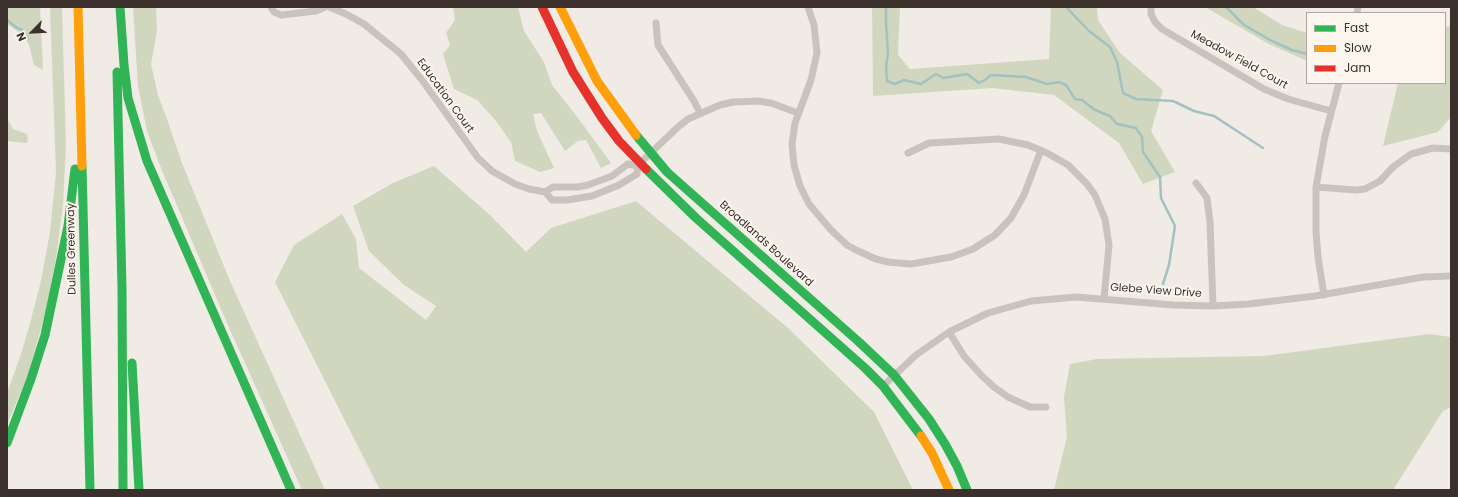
<!DOCTYPE html>
<html>
<head>
<meta charset="utf-8">
<style>
  body { margin:0 }
  #map { position:relative; width:1458px; height:497px; overflow:hidden; background:#f0ebe5; font-family:Poppins,sans-serif }
  canvas { display:block }
  .frame { position:absolute; inset:0; border:8px solid #3b302b; pointer-events:none }
  .legend { position:absolute; left:1306px; top:12px; width:140px; height:72px; box-sizing:border-box; background:#fbf5ee; border:1px solid #aea6a0; margin:0; padding:5px 7px; list-style:none; font-size:12px; color:#3b302b }
  .legend li { display:flex; align-items:center; gap:8px; height:20px }
  .legend b { width:20px; border:1px solid #aea6a0 }
  .north { position:absolute; left:12px; top:12px; width:40px; height:40px; -webkit-text-stroke:3px #fbf5ee; paint-order:stroke; rotate:246deg; font-size:11px; font-weight:700; line-height:16px; text-align:center; color:#3b302b }
  .north::after { content:''; display:block; margin:auto; width:14px; height:18px; background:#3b302b; clip-path:polygon(50% 0,100% 100%,50% 72%,0 100%) }
</style>
</head>
<body>
<div id="map">
<canvas width="1458" height="497"></canvas>
<div class="frame"></div>
<ul class="legend">
<li><b style="height:5px;background:#30b455"></b>Fast</li>
<li><b style="height:5px;background:#ff9f0a"></b>Slow</li>
<li><b style="height:5px;background:#e5322d"></b>Jam</li>
</ul>
<div class="north">N</div>
</div>
<script>
const c = document.querySelector('canvas').getContext('2d');
c.lineJoin = 'round';
function fillPath(path, color) {
  c.fillStyle = color;
  c.fill(path, 'evenodd');
}
function poly(rows) {
  const path = new Path2D();
  for (const r of rows) {
    path.moveTo(r[0], r[1]);
    for (let i = 2; i < r.length; i += 2) path.lineTo(r[i], r[i + 1]);
  }
  return path;
}
function trace(path, color, width, dash) {
  c.strokeStyle = color;
  c.lineWidth = width;
  c.lineCap = dash ? 'butt' : 'round';
  c.setLineDash(dash || []);
  c.stroke(path);
}
function write(font, color, halo, rows, align = 'center') {
  c.font = font + ' Poppins,sans-serif';
  c.lineWidth = 4;
  c.setLineDash([]);
  c.textBaseline = 'middle';
  c.strokeStyle = halo;
  c.fillStyle = color;
  for (const [text, x, y, turn = 0] of rows) {
    c.save();
    c.translate(x, y);
    c.rotate((+turn || 0) * Math.PI / 180);
    c.textAlign = isNaN(turn) ? turn : align;
    if (halo) c.strokeText(text, 0, 0);
    c.fillText(text, 0, 0);
    c.restore();
  }
}
const green = poly([
  [7,7,40,7,43,70,34,65,29,45,25,38,16,30,7,24],
  [50,7,62,7,66,146,63,204,57,252,46,311,27,378,7,424,7,393,20,357,29,327,41,281,50,232,56,172],
  [133,7,156,7,157,31,151,64,158,95,168,122,182,163,230,281,325,490,302,490,227,323,161,168,147,131,138,86],
  [453,7,518,7,524,31,544,62,552,85,575,114,611,163,601,168,586,140,578,141,565,151,541,113,533,114,537,131,554,168,540,172,515,161,511,142,496,121,477,100,454,89,443,54,450,45,446,33,455,20],
  [872,7,900,7,898,55,910,69,1049,59,1051,7,1097,7,1098,20,1120,53,1163,90,1151,131,1175,172,1143,184,1119,143,1054,95,992,88,873,96],
  [1205,7,1253,7,1282,25,1307,33,1307,61,1269,44],
  [1451,26,1451,117,1438,132,1383,146,1398,83,1445,83,1445,27],
  [7,118,13,129,27,134,28,142,25,143,7,141],
  [434,166,491,216,526,252,551,228,636,201,788,328,874,412,913,490,380,490,275,282,294,245,342,214,356,239,359,268,426,320,436,306,404,285,369,251,353,206,393,183],
  [1429,334,1451,337,1451,407,1443,411,1393,490,1054,490,1067,437,1064,397,1070,364,1097,359,1264,356]
]);
const stream = poly([
  [886,7,886,23,888,54,886,66,887,81,895,84,904,80,921,84,936,74,943,78,967,74,979,83,985,80,991,75,1026,77,1047,84,1059,82,1066,85,1075,99,1082,100,1095,110,1110,116,1117,124,1136,128,1142,137,1143,152,1160,177,1161,198,1175,226,1169,265,1163,284],
  [1066,7,1089,31,1110,47,1117,62,1123,93,1136,99,1173,101,1194,111,1214,116,1263,148],
  [1226,7,1244,25,1272,41,1292,50,1307,54],
  [7,20,17,28,21,29,28,38]
]);
const street = poly([
  [271,7,274,12,281,15,316,11,325,7],
  [329,7,346,14,364,24,401,54,422,80,478,158,492,171,515,184,529,189,545,192],
  [808,7,814,25,817,53,811,80,795,123,792,144,794,165,800,186,809,204,831,230,847,245,856,250,876,259,888,262,911,264,951,257,973,249,995,235,1011,218,1024,195,1041,150],
  [1151,7,1151,14,1155,22,1162,29,1264,89,1288,99,1331,111],
  [1357,13,1358,7],
  [656,23,658,45,694,101,700,113],
  [908,153,929,143,999,139,1028,145,1047,153,1068,165,1087,184,1095,195,1105,219,1109,245,1104,299],
  [628,164,638,166,637,174,619,185,592,196,567,200,552,200,545,192,553,187,578,187,588,185,612,176,628,164],
  [638,165,678,127,688,119,720,105,733,102,758,101,771,103,798,113],
  [1196,183,1207,198,1210,222,1213,306],
  [1316,187,1356,190,1365,189,1380,181,1393,167,1411,154,1433,148,1451,149],
  [1324,295,1318,257,1316,232,1316,187,1325,136,1339,83],
  [949,332,964,356,982,376,994,387,1008,397,1030,407,1046,407],
  [883,386,916,355,949,332,988,313,1031,301,1076,297,1173,305,1213,306,1249,304,1315,296,1423,277,1451,276]
]);
const fast = poly([
  [120,7,124,65,128,98,147,161,291,490],
  [117,72,122,288,123,490],
  [636,135,667,172,859,342,894,375,929,419,945,444,957,466,967,490],
  [82,166,90,490],
  [646,169,696,218,865,368,883,386,921,436],
  [132,363,139,490],
  [7,443,31,379,45,335,68,226,75,169]
]);
const slow = poly([
  [78,7,82,166],
  [560,7,597,81,636,135],
  [921,436,932,453,949,490]
]);
const jam = poly([
  [542,7,573,72,602,118,619,141,646,169]
]);
const streetNames = [
  ["Meadow Field Court",1239,60,29],
  ["Education Court",445,96,54],
  ["Broadlands Boulevard",766,244,42],
  ["Dulles Greenway",72,249,-91],
  ["Glebe View Drive",1156,291,4]
];
fillPath(green, '#d1d6bf');
trace(stream, '#a1c2c1', 2.5);
trace(street, '#c9c3be', 7);
trace(fast, '#30b455', 9);
trace(slow, '#ff9f0a', 9);
trace(jam, '#e5322d', 9);
write('11px', '#3b302b', '#fbf5ee', streetNames);
</script>
</body>
</html>
